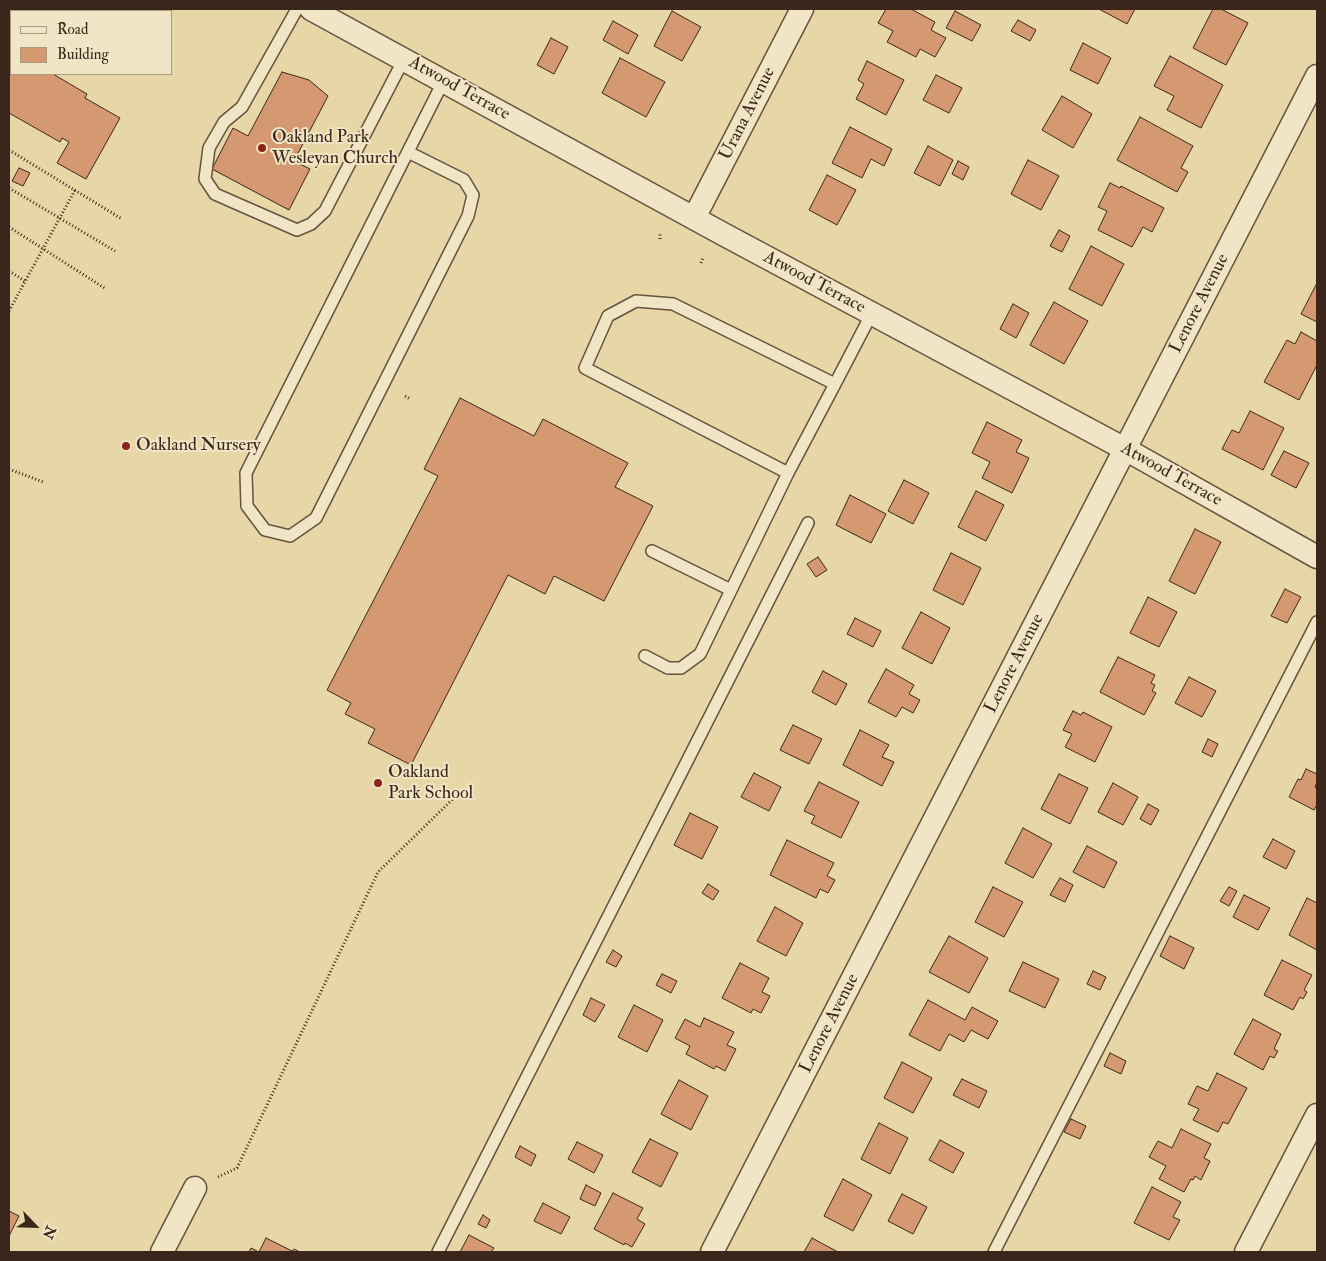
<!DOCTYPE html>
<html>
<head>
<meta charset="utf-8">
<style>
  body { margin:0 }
  #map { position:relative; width:1326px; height:1261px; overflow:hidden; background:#e8d7a6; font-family:"IM FELL Double Pica",serif }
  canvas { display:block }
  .frame { position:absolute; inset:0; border:10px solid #3b261c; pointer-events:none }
  .legend { position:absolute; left:10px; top:10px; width:162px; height:65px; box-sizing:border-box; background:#f0e5c5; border:1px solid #a89981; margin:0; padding:6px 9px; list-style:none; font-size:15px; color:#3b261c }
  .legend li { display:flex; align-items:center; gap:10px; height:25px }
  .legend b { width:25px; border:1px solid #a89981 }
  .north { position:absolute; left:10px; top:1201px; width:50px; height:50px; -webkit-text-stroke:4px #f0e5c5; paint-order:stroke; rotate:114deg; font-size:14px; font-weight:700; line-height:20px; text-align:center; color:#3b261c }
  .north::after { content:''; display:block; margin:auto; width:18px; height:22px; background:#3b261c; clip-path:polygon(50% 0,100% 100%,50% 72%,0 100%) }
</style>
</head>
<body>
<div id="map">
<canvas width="1326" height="1261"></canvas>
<div class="frame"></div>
<ul class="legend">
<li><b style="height:6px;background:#f0e5c5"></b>Road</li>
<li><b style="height:14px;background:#d59972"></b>Building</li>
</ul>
<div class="north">N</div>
</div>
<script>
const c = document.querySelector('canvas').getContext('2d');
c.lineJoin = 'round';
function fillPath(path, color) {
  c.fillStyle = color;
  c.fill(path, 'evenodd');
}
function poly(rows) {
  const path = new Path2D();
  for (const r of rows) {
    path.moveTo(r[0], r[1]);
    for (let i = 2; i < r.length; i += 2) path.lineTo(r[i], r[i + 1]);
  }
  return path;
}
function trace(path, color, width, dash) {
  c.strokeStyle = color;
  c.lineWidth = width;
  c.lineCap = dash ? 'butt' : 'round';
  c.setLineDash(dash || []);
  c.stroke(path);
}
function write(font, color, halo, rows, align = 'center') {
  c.font = font + ' "IM FELL Double Pica",serif';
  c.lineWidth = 4;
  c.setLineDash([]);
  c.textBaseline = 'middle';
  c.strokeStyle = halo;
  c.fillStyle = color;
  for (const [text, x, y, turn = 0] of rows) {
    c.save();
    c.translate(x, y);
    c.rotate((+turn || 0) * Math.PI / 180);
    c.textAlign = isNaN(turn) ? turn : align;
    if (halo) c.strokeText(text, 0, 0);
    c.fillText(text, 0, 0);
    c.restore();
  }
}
const building = poly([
  [62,9,138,9,136,11,67,11,62,9],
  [886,9,911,9,935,22,931,30,946,38,935,57,920,49,916,57,887,42,893,31,878,23,886,9],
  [1099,9,1135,9,1127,24,1099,9],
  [1213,9,1221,9,1248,23,1226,65,1193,48,1213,9],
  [672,11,701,27,682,61,654,46,672,11],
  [955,11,981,25,972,41,946,28,955,11],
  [1018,20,1036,30,1030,41,1011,31,1018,20],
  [613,21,638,35,628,54,603,40,613,21],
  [551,38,568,47,554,74,537,65,551,38],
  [1083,43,1111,58,1098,84,1070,70,1083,43],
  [9,49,11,50,11,74,53,74,87,94,85,98,120,118,86,179,57,163,69,142,62,138,60,142,9,113,9,49],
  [1170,56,1223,85,1201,128,1167,110,1174,96,1154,86,1170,56],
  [620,58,665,82,646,117,602,93,620,58],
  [867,61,904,80,886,115,856,99,864,84,858,80,867,61],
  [282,72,309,80,328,96,294,161,310,169,289,210,212,169,233,128,248,136,282,72],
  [936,75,962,88,949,113,923,100,936,75],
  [1062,96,1092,114,1073,148,1042,130,1062,96],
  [1140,117,1193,146,1181,168,1188,172,1177,192,1117,160,1140,117],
  [850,127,892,149,884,166,871,159,862,178,832,163,850,127],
  [928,146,953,160,940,186,914,173,928,146],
  [1028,160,1059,176,1041,210,1011,194,1028,160],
  [958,161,969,167,963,180,952,174,958,161],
  [19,168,30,173,23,186,12,181,19,168],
  [827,175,856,190,837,225,809,210,827,175],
  [1110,183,1120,188,1121,186,1164,208,1152,232,1143,227,1132,247,1098,230,1107,211,1098,207,1110,183],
  [1059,230,1070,236,1062,252,1050,246,1059,230],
  [1091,246,1124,264,1102,306,1069,289,1091,246],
  [1317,283,1317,322,1301,314,1317,283],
  [1054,302,1088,321,1064,364,1030,345,1054,302],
  [1013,304,1029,313,1016,338,1000,329,1013,304],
  [1301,332,1317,341,1317,365,1299,400,1264,382,1287,340,1295,344,1301,332],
  [460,398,534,436,543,419,628,463,615,487,653,506,604,601,554,576,545,594,508,575,411,765,368,743,375,729,345,714,351,703,327,690,438,476,424,469,460,398],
  [1250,411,1284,428,1263,470,1222,449,1232,430,1239,433,1250,411],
  [987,422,1022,440,1016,452,1029,458,1012,493,982,478,990,462,972,453,987,422],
  [1284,451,1309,463,1296,488,1271,475,1284,451],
  [904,480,929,493,913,524,888,511,904,480],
  [976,491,1004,505,986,541,958,527,976,491],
  [850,495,886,514,871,543,836,525,850,495],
  [1195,529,1221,542,1195,594,1169,581,1195,529],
  [951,553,981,568,963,605,933,590,951,553],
  [818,557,827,570,816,577,807,564,818,557],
  [1285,589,1301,597,1287,623,1271,616,1285,589],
  [1148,597,1177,612,1159,647,1130,633,1148,597],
  [921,612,950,628,932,664,902,648,921,612],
  [855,618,881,631,873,647,847,634,855,618],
  [1118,657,1155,675,1151,683,1155,685,1152,691,1156,693,1144,715,1100,692,1118,657],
  [886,669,914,685,909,694,920,700,913,713,902,707,896,717,868,702,886,669],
  [823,671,847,684,836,705,812,692,823,671],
  [1189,677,1216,691,1202,717,1175,703,1189,677],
  [1073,711,1081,715,1083,712,1112,727,1095,762,1065,747,1072,734,1063,730,1073,711],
  [793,725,822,739,809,764,780,750,793,725],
  [860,730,889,745,882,757,894,762,882,786,843,765,860,730],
  [1208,739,1218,744,1212,757,1202,752,1208,739],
  [1306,769,1317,774,1317,782,1315,787,1317,789,1317,805,1314,810,1289,797,1298,779,1301,780,1306,769],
  [754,773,781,787,769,811,741,797,754,773],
  [1059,774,1088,788,1070,824,1041,809,1059,774],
  [819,782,859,802,841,838,811,823,815,816,804,811,819,782],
  [1113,783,1138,797,1123,825,1098,812,1113,783],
  [1148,804,1159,810,1151,825,1140,819,1148,804],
  [690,813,718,827,702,859,674,845,690,813],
  [1023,828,1052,844,1033,878,1005,863,1023,828],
  [1273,839,1295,851,1286,869,1263,857,1273,839],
  [787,840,834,863,827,876,835,880,828,893,820,889,816,898,770,875,787,840],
  [1087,846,1117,862,1104,888,1073,872,1087,846],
  [1060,878,1073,885,1065,902,1050,895,1060,878],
  [708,884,719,891,713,900,702,893,708,884],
  [993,887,1023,902,1004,937,975,922,993,887],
  [1229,887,1237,891,1229,906,1220,901,1229,887],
  [1244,895,1270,908,1258,930,1233,917,1244,895],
  [1307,898,1317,903,1317,950,1289,935,1307,898],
  [775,907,803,923,786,956,757,941,775,907],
  [949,936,988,958,969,993,929,972,949,936],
  [1170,936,1194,948,1184,969,1160,956,1170,936],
  [613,950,622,956,616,967,606,962,613,950],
  [1282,960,1312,975,1304,990,1307,992,1303,999,1300,997,1293,1010,1264,995,1282,960],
  [1023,962,1059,979,1045,1008,1009,991,1023,962],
  [740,963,769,978,762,992,770,996,761,1013,753,1009,751,1013,722,998,740,963],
  [1093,971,1106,977,1100,990,1087,984,1093,971],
  [662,974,677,981,671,993,656,985,662,974],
  [591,998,605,1005,595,1022,583,1015,591,998],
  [928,1000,965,1020,972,1007,998,1021,988,1039,971,1030,964,1042,949,1034,940,1051,909,1035,928,1000],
  [634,1005,663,1020,647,1052,618,1037,634,1005],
  [704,1018,734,1032,727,1045,736,1049,725,1071,716,1066,714,1069,686,1054,690,1046,675,1038,685,1019,700,1027,704,1018],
  [1253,1019,1281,1034,1274,1049,1278,1051,1274,1058,1270,1056,1263,1070,1234,1054,1253,1019],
  [1110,1053,1126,1061,1121,1074,1104,1066,1110,1053],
  [902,1062,932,1078,913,1113,884,1098,902,1062],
  [1217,1073,1247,1088,1228,1124,1223,1122,1218,1132,1193,1120,1199,1109,1188,1104,1197,1086,1208,1091,1217,1073],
  [962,1079,987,1091,979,1108,953,1095,962,1079],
  [679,1080,708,1096,691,1130,661,1114,679,1080],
  [1071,1119,1086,1126,1080,1139,1064,1132,1071,1119],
  [879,1123,908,1138,890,1174,861,1159,879,1123],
  [1181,1129,1211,1144,1204,1158,1210,1161,1201,1180,1195,1176,1193,1180,1191,1179,1184,1192,1159,1179,1166,1166,1149,1157,1158,1141,1172,1148,1181,1129],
  [650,1139,678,1153,661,1187,632,1172,650,1139],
  [940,1140,964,1153,953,1173,929,1160,940,1140],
  [577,1142,603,1155,594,1173,568,1159,577,1142],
  [520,1146,536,1155,531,1166,515,1157,520,1146],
  [843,1179,872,1195,853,1231,824,1216,843,1179],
  [586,1185,601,1193,595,1206,580,1199,586,1185],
  [1152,1187,1181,1202,1173,1217,1180,1220,1169,1240,1134,1223,1152,1187],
  [613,1193,643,1208,637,1219,645,1224,632,1247,625,1243,624,1245,594,1229,613,1193],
  [902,1194,927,1207,913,1234,888,1221,902,1194],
  [543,1203,570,1217,561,1234,534,1221,543,1203],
  [9,1211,19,1216,9,1236,9,1211],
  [483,1215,490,1220,486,1228,478,1224,483,1215],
  [469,1235,494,1248,491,1252,460,1252,469,1235],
  [266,1238,292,1251,294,1249,300,1252,249,1252,251,1248,259,1252,266,1238],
  [812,1238,838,1252,804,1252,812,1238]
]);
const path = poly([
  [9,150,122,219],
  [9,188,115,251],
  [9,227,106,289],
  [660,239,660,234],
  [701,263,703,258],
  [9,271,25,281],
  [9,311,75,190],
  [405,396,410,399],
  [9,469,43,482],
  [218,1177,237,1168,378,872,457,795]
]);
const service = poly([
  [297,9,242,107,224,122,209,148,205,179,215,194,297,230,311,224,325,211,404,59],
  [408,152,464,180,473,195,468,216,316,518,290,536,265,530,247,506,246,473,443,82],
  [835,384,673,304,636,301,608,316,585,368,788,473,835,384,872,313],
  [652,551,731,590],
  [645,656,668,668,681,668,700,654,788,473],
  [438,1252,808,523],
  [994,1252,1317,622]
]);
const minor = poly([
  [311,9,723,234,1125,449,1317,557],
  [694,218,802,9],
  [162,1252,195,1188],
  [712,1252,1317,76],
  [1246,1252,1317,1115]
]);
const markers = [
  [262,148,5,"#8f2418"],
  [126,446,5,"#8f2418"],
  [378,783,5,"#8f2418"]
];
const streetNames = [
  ["Atwood Terrace",459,89,29],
  ["Urana Avenue",748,114,-63],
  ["Atwood Terrace",814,283,28],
  ["Lenore Avenue",1200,304,-63],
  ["Atwood Terrace",1171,475,29],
  ["Lenore Avenue",1015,664,-63],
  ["Lenore Avenue",830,1024,-63]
];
const poiNames = [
  ["Oakland Park",272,138],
  ["Wesleyan Church",272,159],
  ["Oakland Nursery",136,446],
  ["Oakland",388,773],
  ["Park School",388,794]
];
fillPath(building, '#d59972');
trace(building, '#3b261c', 1);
trace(service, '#66523e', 14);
trace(minor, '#66523e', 25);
trace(path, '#3b261c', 3, [1, 2.5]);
trace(service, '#f0e5c5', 11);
trace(minor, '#f0e5c5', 22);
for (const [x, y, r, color] of markers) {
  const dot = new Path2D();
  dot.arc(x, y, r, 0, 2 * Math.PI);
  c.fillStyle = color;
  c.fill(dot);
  trace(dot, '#f0e5c5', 2);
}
write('18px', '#3b261c', '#f0e5c5', streetNames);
write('18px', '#3b261c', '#f0e5c5', poiNames, 'left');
</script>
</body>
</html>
